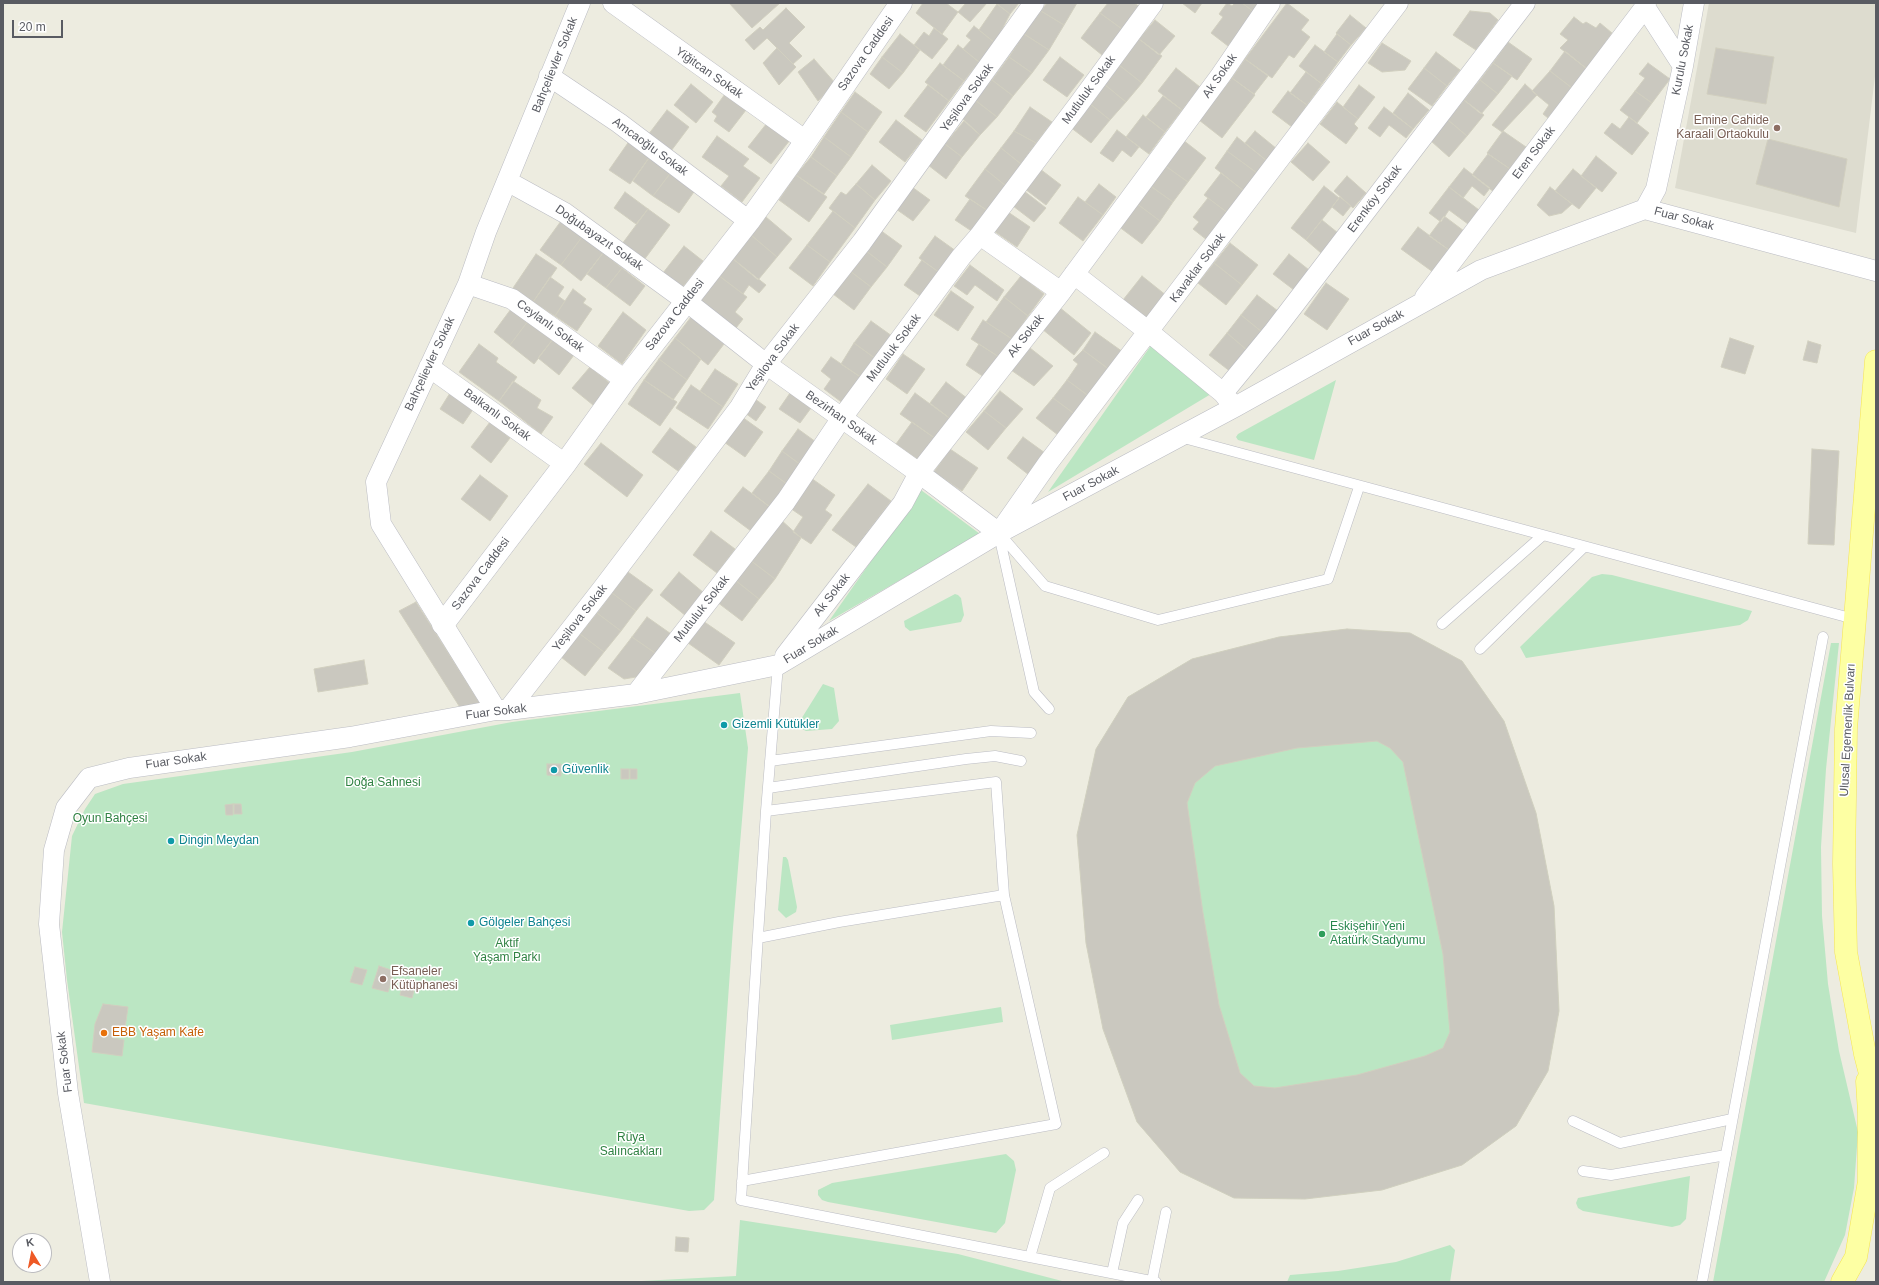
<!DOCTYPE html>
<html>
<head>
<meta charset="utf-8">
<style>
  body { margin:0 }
  #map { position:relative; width:1879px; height:1285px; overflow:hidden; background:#edece0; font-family:Helvetica,sans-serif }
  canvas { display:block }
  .frame { position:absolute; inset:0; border:4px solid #595b62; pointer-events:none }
  .north { position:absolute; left:12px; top:1233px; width:40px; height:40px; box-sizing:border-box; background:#fff; border:1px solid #bdbdc0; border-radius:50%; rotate:350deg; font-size:11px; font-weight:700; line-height:16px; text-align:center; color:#595b62 }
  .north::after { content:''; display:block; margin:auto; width:14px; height:18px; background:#ee5925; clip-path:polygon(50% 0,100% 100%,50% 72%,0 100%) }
  .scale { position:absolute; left:12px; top:20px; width:51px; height:18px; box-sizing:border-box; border:2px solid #595b62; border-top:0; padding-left:5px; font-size:12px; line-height:14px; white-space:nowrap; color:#595b62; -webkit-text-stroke:3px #fff; paint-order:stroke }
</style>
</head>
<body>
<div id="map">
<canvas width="1879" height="1285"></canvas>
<div class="frame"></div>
<div class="north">K</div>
<div class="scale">20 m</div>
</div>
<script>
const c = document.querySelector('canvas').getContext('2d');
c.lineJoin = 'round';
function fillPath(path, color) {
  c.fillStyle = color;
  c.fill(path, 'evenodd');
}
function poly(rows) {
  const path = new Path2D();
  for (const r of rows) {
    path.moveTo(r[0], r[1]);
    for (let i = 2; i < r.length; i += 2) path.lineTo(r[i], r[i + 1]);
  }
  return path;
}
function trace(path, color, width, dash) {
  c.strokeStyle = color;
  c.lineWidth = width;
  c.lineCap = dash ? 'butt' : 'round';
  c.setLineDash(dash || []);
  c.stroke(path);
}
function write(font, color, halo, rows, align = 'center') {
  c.font = font + ' Helvetica,sans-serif';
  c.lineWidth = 3;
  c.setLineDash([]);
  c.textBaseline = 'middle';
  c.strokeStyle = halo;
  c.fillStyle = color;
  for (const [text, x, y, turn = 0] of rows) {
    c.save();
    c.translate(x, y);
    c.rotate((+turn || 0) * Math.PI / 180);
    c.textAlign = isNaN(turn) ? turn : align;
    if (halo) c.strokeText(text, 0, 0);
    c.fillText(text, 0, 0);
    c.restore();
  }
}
const education = poly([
  [1709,3,1876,3,1876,68,1856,233,1675,188]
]);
const green = poly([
  [1152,344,1211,394,1048,492],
  [1336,380,1314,460,1238,440,1236,437,1238,434],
  [921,490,980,534,829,621],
  [1602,574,1612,575,1752,611,1748,620,1740,625,1526,658,1520,647,1592,577],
  [955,594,958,595,961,598,964,615,961,622,910,631,905,627,904,621],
  [1347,629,1410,633,1462,661,1504,721,1536,813,1554,906,1559,1011,1548,1071,1516,1126,1462,1165,1382,1190,1305,1199,1234,1198,1180,1172,1137,1122,1103,1029,1086,943,1077,835,1096,749,1128,697,1192,659,1279,637],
  [1831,643,1839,643,1826,769,1821,847,1822,916,1828,984,1839,1051,1858,1132,1854,1188,1845,1235,1824,1282,1713,1282],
  [823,684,834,688,839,721,832,729,806,731,800,728,798,724],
  [740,693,748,748,733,928,714,1200,704,1210,689,1211,84,1103,67,980,62,932,72,836,85,809,95,794,123,784,352,752,512,722],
  [783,857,786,857,788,860,797,907,796,912,786,918,778,910],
  [1001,1007,1003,1022,892,1040,890,1025],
  [1006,1154,1014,1161,1016,1170,1005,1223,996,1233,828,1202,822,1200,818,1195,818,1190,832,1183],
  [1690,1176,1686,1219,1680,1225,1672,1227,1583,1211,1578,1208,1576,1203,1578,1198],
  [740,1220,958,1254,1066,1282,623,1282,736,1276],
  [1450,1245,1455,1250,1450,1282,1287,1282,1290,1275,1338,1271,1396,1262]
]);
const building = poly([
  [729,3,780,3,752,28,729,3],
  [923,3,946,3,958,12,942,34,916,13,923,3],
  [966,3,987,3,970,22,958,12,966,3],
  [996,3,1019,3,1010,14,996,3],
  [1047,3,1077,3,1064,25,1041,11,1047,3],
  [1108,3,1134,3,1140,7,1122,29,1100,13,1108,3],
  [1182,3,1202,3,1195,13,1182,3],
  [1227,3,1232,6,1235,3,1242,3,1254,12,1228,46,1211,33,1223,17,1219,14,1227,3],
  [1242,3,1261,3,1254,12,1242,3],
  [1287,3,1309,20,1301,30,1310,37,1294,58,1289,55,1272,78,1245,59,1287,3],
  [997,4,1010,14,995,43,979,30,997,4],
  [786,8,805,27,789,43,802,56,793,64,767,38,754,50,745,40,760,27,763,30,786,8],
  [1041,11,1064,25,1049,50,1024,34,1041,11],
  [1470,11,1490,13,1498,20,1476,50,1453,35,1470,11],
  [1100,13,1122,29,1102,55,1081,38,1100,13],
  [1350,15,1366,28,1351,45,1336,33,1350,15],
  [1574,17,1583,24,1586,22,1596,28,1600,23,1612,33,1587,69,1560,48,1568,40,1560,34,1574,17],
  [1155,20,1175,36,1159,55,1139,39,1155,20],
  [974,26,995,43,979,62,963,49,971,40,966,36,974,26],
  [934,28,948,39,932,59,914,45,924,32,929,36,934,28],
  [900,34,920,50,903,73,882,57,900,34],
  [1024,34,1049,50,1032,73,1009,57,1024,34],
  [1337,34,1351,45,1338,62,1324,52,1337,34],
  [1139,39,1162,56,1142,83,1119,65,1139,39],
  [1508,42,1532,59,1517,80,1493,63,1508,42],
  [1382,43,1411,61,1405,70,1382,72,1368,63,1382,43],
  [958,45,979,62,964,81,943,65,958,45],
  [1315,45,1338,62,1322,84,1299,66,1315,45],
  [777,48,796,67,779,85,763,63,777,48],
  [1716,48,1774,57,1766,104,1707,94,1716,48],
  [1565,51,1587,69,1572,88,1550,71,1565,51],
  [1436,52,1460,70,1447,86,1424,68,1436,52],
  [882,57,903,73,889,89,870,74,882,57],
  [1009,57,1032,73,1013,96,992,80,1009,57],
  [1060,57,1084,75,1067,97,1043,80,1060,57],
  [814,59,835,83,818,101,798,72,814,59],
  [1245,59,1268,76,1254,94,1232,78,1245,59],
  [940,63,964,81,949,101,925,82,940,63],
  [1493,63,1512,76,1498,94,1480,80,1493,63],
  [1648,63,1670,79,1652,103,1635,91,1645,78,1639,74,1648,63],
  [1119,65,1142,83,1126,102,1104,84,1119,65],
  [1176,68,1200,87,1182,110,1158,91,1176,68],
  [1424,68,1447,86,1432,106,1408,89,1424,68],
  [1550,71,1572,88,1548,118,1543,114,1549,105,1532,91,1550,71],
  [1306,72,1322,84,1307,105,1290,93,1306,72],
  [1232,78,1255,95,1222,138,1199,120,1232,78],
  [992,80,1013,96,997,117,975,100,992,80],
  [1480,80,1498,94,1481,114,1464,100,1480,80],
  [691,84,713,102,696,123,674,105,691,84],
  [1104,84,1126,102,1110,120,1089,103,1104,84],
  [1525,84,1537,95,1502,132,1492,125,1525,84],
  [928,85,949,101,926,132,904,116,928,85],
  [1359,85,1375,97,1358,119,1343,107,1359,85],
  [1288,91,1307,105,1292,127,1272,112,1288,91],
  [1635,91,1652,103,1637,123,1620,110,1635,91],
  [855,92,882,112,868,132,841,112,855,92],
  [1408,93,1429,110,1413,129,1393,113,1408,93],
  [725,94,746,110,729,132,714,121,717,116,712,112,725,94],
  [1163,96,1182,110,1165,132,1146,117,1163,96],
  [975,100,997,117,980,135,962,118,975,100],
  [1464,100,1484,115,1467,136,1448,120,1464,100],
  [1337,102,1358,119,1354,124,1358,128,1346,144,1320,124,1337,102],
  [1089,103,1110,120,1091,143,1070,127,1089,103],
  [1030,107,1052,122,1036,143,1014,131,1030,107],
  [1384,107,1413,129,1406,138,1389,125,1380,137,1368,128,1384,107],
  [667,110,689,127,671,151,648,135,667,110],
  [841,112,868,132,851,157,824,137,841,112],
  [1143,115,1165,132,1149,154,1126,137,1143,115],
  [1629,117,1649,133,1632,155,1604,133,1612,123,1620,129,1629,117],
  [896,120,922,140,905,162,879,142,896,120],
  [1448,120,1467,136,1449,157,1431,141,1448,120],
  [964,121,980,135,962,157,945,144,964,121],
  [767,123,790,140,771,164,748,147,767,123],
  [1117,130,1139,147,1131,157,1122,150,1113,162,1100,153,1117,130],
  [1014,131,1036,143,1021,164,1001,148,1014,131],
  [1255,131,1277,149,1267,161,1245,143,1255,131],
  [1503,131,1526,147,1510,169,1487,153,1503,131],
  [717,136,749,159,743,166,760,178,742,202,721,186,729,176,702,157,717,136],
  [824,137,851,157,837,176,811,157,824,137],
  [1237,137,1267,161,1257,173,1227,151,1237,137],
  [1768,139,1847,159,1839,207,1756,184,1768,139],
  [630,140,651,155,630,184,609,170,630,140],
  [1183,140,1206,158,1188,182,1164,165,1183,140],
  [1308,143,1330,162,1313,181,1291,162,1308,143],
  [945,144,962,157,946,179,928,165,945,144],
  [1001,148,1021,164,1006,186,985,169,1001,148],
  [1227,151,1257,173,1244,191,1215,168,1227,151],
  [1488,154,1510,169,1494,192,1472,175,1488,154],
  [651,155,672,171,653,196,633,181,651,155],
  [1596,156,1617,173,1602,192,1581,176,1596,156],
  [811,157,837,176,824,194,796,175,811,157],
  [872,165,891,181,875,200,856,184,872,165],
  [1164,165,1188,182,1173,202,1149,185,1164,165],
  [1464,168,1490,188,1484,196,1472,186,1463,198,1449,187,1464,168],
  [985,169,1006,186,988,211,965,196,985,169],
  [1040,169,1061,185,1046,205,1025,189,1040,169],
  [1573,169,1596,188,1579,209,1555,191,1573,169],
  [672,171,696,189,679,213,653,196,672,171],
  [1221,173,1244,191,1228,213,1204,195,1221,173],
  [796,175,827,197,809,222,779,200,796,175],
  [1347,176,1366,193,1353,208,1334,191,1347,176],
  [856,184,875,200,855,228,829,208,841,192,846,195,856,184],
  [1099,184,1116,197,1103,215,1085,202,1099,184],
  [1149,185,1173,202,1160,221,1136,203,1149,185],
  [1324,186,1339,198,1306,240,1291,228,1324,186],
  [912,187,930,200,913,221,896,209,912,187],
  [1449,187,1479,210,1468,224,1449,210,1441,222,1429,213,1449,187],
  [1550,187,1572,204,1562,213,1549,216,1537,205,1550,187],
  [1024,191,1046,208,1034,222,1013,206,1024,191],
  [625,192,648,209,636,224,614,208,625,192],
  [1078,197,1103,215,1083,241,1059,223,1078,197],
  [1340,197,1351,206,1343,216,1332,207,1340,197],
  [1208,198,1228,213,1207,240,1193,229,1199,222,1193,217,1208,198],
  [970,199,988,211,973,232,955,220,970,199],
  [1136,203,1160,221,1142,244,1118,226,1136,203],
  [648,209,670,225,644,260,622,244,648,209],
  [833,211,855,228,830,262,807,245,833,211],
  [1008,212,1030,227,1017,247,994,231,1008,212],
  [1444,216,1464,231,1449,250,1429,236,1444,216],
  [766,217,792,239,777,257,751,235,766,217],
  [1322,220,1338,233,1321,253,1306,240,1322,220],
  [561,221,582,237,561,265,540,250,561,221],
  [1418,227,1449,250,1433,272,1401,249,1418,227],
  [880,230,902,246,887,267,865,250,880,230],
  [751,235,777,257,758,280,732,258,751,235],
  [935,236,956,251,940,273,919,258,935,236],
  [582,237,603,253,581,281,561,265,582,237],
  [1230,243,1258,265,1242,285,1214,263,1230,243],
  [807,245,830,262,813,286,789,268,807,245],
  [684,246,703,261,682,288,663,273,684,246],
  [865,250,887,267,871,287,850,271,865,250],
  [603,253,622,268,606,288,587,274,603,253],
  [536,254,557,268,533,302,513,288,536,254],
  [1289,254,1309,270,1294,290,1273,274,1289,254],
  [732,258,766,285,759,293,749,285,743,294,718,275,732,258],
  [922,260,940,273,923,298,904,285,922,260],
  [1214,263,1242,285,1226,305,1198,283,1214,263],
  [970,265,1004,290,997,301,975,285,967,295,954,286,970,265],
  [622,268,645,286,630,306,606,288,622,268],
  [850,271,871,287,854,310,833,294,850,271],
  [718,275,747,297,735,312,743,319,736,328,699,300,718,275],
  [1021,276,1044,294,1028,316,1004,297,1021,276],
  [1142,276,1167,296,1148,320,1123,300,1142,276],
  [550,277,564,287,558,296,565,301,555,316,533,302,550,277],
  [1326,283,1349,299,1327,330,1304,314,1326,283],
  [573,289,586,299,583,303,592,309,577,331,555,316,573,289],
  [951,291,974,307,958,331,934,315,951,291],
  [1257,295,1278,311,1262,332,1241,315,1257,295],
  [1004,297,1028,316,1012,339,986,322,1004,297],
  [1059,307,1091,333,1074,355,1042,329,1059,307],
  [511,309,528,321,510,345,494,332,511,309],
  [623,312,646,330,622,364,598,346,623,312],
  [1241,315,1262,332,1248,351,1227,333,1241,315],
  [691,317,724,344,708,365,675,338,691,317],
  [983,320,1012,339,999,357,971,339,983,320],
  [528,321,553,339,534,364,510,345,528,321],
  [871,321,892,336,876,359,854,343,871,321],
  [1095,332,1123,352,1110,370,1083,350,1095,332],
  [1227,333,1248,351,1231,372,1209,355,1227,333],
  [675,338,701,359,687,380,659,359,675,338],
  [1730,338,1754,346,1745,374,1721,367,1730,338],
  [553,339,574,355,559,375,538,358,553,339],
  [1808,341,1821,345,1817,363,1803,360,1808,341],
  [854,343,876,359,862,378,841,364,854,343],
  [479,344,498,358,496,362,517,377,499,401,459,372,479,344],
  [979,344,999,357,984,377,966,365,979,344],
  [1030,348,1053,366,1034,386,1011,370,1030,348],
  [1083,350,1110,370,1090,397,1067,380,1078,364,1073,360,1083,350],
  [903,354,925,369,907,394,886,379,903,354],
  [831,357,862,378,844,404,824,389,831,379,821,371,831,357],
  [659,359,687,380,673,400,644,380,659,359],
  [590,367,611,384,593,405,572,388,590,367],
  [715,369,738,384,723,407,700,391,715,369],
  [644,380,677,402,660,426,628,404,644,380],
  [1067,380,1090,397,1076,415,1053,398,1067,380],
  [513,381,541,400,537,408,553,417,541,434,499,401,513,381],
  [946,382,968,399,952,420,930,403,946,382],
  [691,385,723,407,708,429,676,408,691,385],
  [1000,391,1023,409,1006,428,984,411,1000,391],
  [450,393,474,408,463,424,440,409,450,393],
  [790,393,811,408,800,423,779,409,790,393],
  [915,393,952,420,936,439,900,414,915,393],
  [1053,398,1076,415,1058,435,1036,418,1053,398],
  [755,399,766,407,756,421,745,413,755,399],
  [984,411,1006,428,988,450,966,432,984,411],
  [742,417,763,432,745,457,724,442,742,417],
  [490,422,510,438,491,463,471,447,490,422],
  [912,422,936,439,920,461,896,444,912,422],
  [670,428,696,447,678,471,652,452,670,428],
  [798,429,816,442,801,465,782,451,798,429],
  [1023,437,1045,453,1029,475,1007,458,1023,437],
  [601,443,643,475,627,497,584,464,601,443],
  [950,449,978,468,962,491,934,472,950,449],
  [1812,449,1839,451,1834,545,1808,544,1812,449],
  [782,451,801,465,787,484,769,471,782,451],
  [769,471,787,484,770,507,752,493,769,471],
  [480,475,508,496,490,521,461,499,480,475],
  [811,478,835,495,825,510,832,515,811,544,793,532,803,517,790,508,811,478],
  [868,484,891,501,856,547,832,530,868,484],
  [743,487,770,507,751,531,724,511,743,487],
  [780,519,801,538,775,579,750,560,780,519],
  [711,531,735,549,717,573,693,555,711,531],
  [750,560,775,579,759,599,735,580,750,560],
  [628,572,653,590,636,611,612,593,628,572],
  [679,572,704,593,686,616,660,595,679,572],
  [735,580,759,599,742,621,717,602,735,580],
  [612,593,636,611,621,631,597,613,612,593],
  [416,602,481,705,461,709,399,611,416,602],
  [597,613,621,631,604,652,580,634,597,613],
  [647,617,674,636,658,655,632,637,647,617],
  [703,621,735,643,719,665,688,643,703,621],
  [1347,629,1410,633,1462,661,1504,721,1536,813,1554,906,1559,1011,1548,1071,1516,1126,1462,1165,1382,1190,1305,1199,1234,1198,1180,1172,1137,1122,1103,1029,1086,943,1077,835,1096,749,1128,697,1192,659,1279,637,1347,629],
  [1377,741,1390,748,1403,762,1443,954,1450,1032,1443,1048,1425,1056,1357,1075,1275,1088,1254,1086,1240,1073,1219,1005,1203,913,1187,803,1195,783,1215,766,1297,748,1377,741],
  [580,634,604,652,585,676,561,657,580,634],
  [632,637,658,655,642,676,624,679,608,668,632,637],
  [364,660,368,684,318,692,314,669,364,660],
  [547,764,561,764,561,776,547,775,547,764],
  [621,769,629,769,629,779,621,779,621,769],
  [630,769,637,769,637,779,630,779,630,769],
  [233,804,233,815,226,815,225,805,233,804],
  [234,804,241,804,242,814,234,814,234,804],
  [379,966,394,971,388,992,372,988,379,966],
  [355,967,367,970,362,985,350,982,355,967],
  [404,979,416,983,412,998,400,995,404,979],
  [103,1004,128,1007,125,1028,114,1027,113,1038,124,1040,122,1056,92,1052,95,1024,103,1004],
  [676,1237,689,1238,688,1252,675,1251,676,1237]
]);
const service = poly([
  [1180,437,1854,619],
  [999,533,1045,586,1158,620,1328,579,1359,487],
  [999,535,1034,692,1049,709],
  [1442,624,1542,536],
  [1480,649,1584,547],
  [778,665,766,811,741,1200,1156,1282],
  [770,761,991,731,1031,733],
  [768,788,966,759,995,756,1021,761],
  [758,938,839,922,1004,895],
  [1573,1121,1620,1143,1732,1119],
  [1583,1171,1611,1175,1726,1155],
  [742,1181,1056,1124,1004,895,996,782,766,811],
  [1030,1257,1050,1188,1104,1153],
  [1112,1273,1123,1223,1138,1200],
  [1152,1281,1166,1212],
  [1702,1282,1823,637]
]);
const minor = poly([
  [613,3,806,141],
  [1645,7,1683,66],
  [549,76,619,123,749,221],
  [507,181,565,213,686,301,766,364,919,473,999,533,1048,463,1398,3],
  [1645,209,1656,189,1683,66,1694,3],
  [980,235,1061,292],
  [1074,274,1149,332,1223,393,1231,403],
  [468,284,512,299,625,380],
  [1425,297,1645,7,1646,3],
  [429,367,565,464],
  [1223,393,1274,331,1525,3],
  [785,656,903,503,919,473,1061,292,1146,177,1221,75,1270,3],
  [636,694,786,501,841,419,961,257,980,235,1078,105,1153,3],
  [496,710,381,524,376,482,468,284,486,232,580,3],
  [508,710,603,588,740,407,766,364,862,242,1034,3],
  [100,1282,68,1093,49,924,54,850,66,808,89,778,129,768,350,737,496,710,508,710,636,694,778,665,999,533,1235,407,1481,270,1645,209,1876,271]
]);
const tertiary = poly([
  [443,624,565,464,625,380,749,221,790,164,901,3]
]);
const primary = poly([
  [1876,361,1846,729,1844,864,1846,952,1865,1054,1876,1097],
  [1842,1282,1856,1257,1869,1181,1869,1113,1867,1081]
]);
const markers = [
  [1777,128,4,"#8d6e63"],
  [724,725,4,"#0f9aa8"],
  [554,770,4,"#0f9aa8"],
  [171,841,4,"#0f9aa8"],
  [471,923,4,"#0f9aa8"],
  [1322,934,4,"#2e9e5b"],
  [383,979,4,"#8d6e63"],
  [104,1033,4,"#e8710a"]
];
const streetNames = [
  ["Sazova Caddesi",866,54,-55],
  ["Kurulu Sokak",1683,60,-79],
  ["Bahçelievler Sokak",555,65,-68],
  ["Yiğitcan Sokak",709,73,35],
  ["Ak Sokak",1220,76,-55],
  ["Mutluluk Sokak",1089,90,-54],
  ["Yeşilova Sokak",967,98,-54],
  ["Amcaoğlu Sokak",650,147,36],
  ["Eren Sokak",1534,153,-53],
  ["Erenköy Sokak",1375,199,-53],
  ["Fuar Sokak",1684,219,15],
  ["Doğubayazıt Sokak",599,238,35],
  ["Kavaklar Sokak",1198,268,-53],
  ["Sazova Caddesi",675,315,-52],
  ["Ceylanlı Sokak",550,326,36],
  ["Fuar Sokak",1376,328,-29],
  ["Ak Sokak",1026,336,-52],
  ["Mutluluk Sokak",894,348,-53],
  ["Yeşilova Sokak",773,358,-54],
  ["Bahçelievler Sokak",430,364,-65],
  ["Balkanlı Sokak",497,415,36],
  ["Bezirhan Sokak",841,418,35],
  ["Fuar Sokak",1091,484,-28],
  ["Sazova Caddesi",481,574,-53],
  ["Ak Sokak",832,595,-52],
  ["Mutluluk Sokak",702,609,-52],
  ["Yeşilova Sokak",580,618,-52],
  ["Fuar Sokak",811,645,-31],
  ["Fuar Sokak",496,712,-7],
  ["Ulusal Egemenlik Bulvarı",1848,730,-87],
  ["Fuar Sokak",176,761,-8],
  ["Fuar Sokak",65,1062,-97]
];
const educationNames = [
  ["Emine Cahide",1769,121],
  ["Karaali Ortaokulu",1769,135],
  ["Efsaneler",391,972,"left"],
  ["Kütüphanesi",391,986,"left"]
];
const cultureNames = [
  ["Gizemli Kütükler",732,725],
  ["Güvenlik",562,770],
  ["Dingin Meydan",179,841],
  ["Gölgeler Bahçesi",479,923]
];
const parkNames = [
  ["Doğa Sahnesi",383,783],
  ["Oyun Bahçesi",110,819],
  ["Aktif",507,944],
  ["Yaşam Parkı",507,958],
  ["Rüya",631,1138],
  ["Salıncakları",631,1152]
];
const leisureNames = [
  ["Eskişehir Yeni",1330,927],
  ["Atatürk Stadyumu",1330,941]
];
const foodNames = [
  ["EBB Yaşam Kafe",112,1033]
];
fillPath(education, '#dddccf');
fillPath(green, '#bbe6c3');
fillPath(building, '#cac8bf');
trace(building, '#d1cfbf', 1);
trace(service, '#bbbcc3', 11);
trace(minor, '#bbbcc3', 21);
trace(tertiary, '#bbbcc3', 23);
trace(primary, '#f6e550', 23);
trace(service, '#fff', 10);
trace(minor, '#fff', 20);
trace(tertiary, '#fff', 22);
trace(primary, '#fdffa3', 22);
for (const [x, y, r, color] of markers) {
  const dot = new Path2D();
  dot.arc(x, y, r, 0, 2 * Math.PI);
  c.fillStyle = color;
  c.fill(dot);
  trace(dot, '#fff', 1.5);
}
write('12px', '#595b62', '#fff', streetNames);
write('12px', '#785e54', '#fff', educationNames, 'right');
write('12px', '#0d838f', '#fff', cultureNames, 'left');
write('12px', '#308243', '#fff', parkNames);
write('12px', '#27864d', '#fff', leisureNames, 'left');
write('12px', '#c56008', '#fff', foodNames, 'left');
</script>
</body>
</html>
